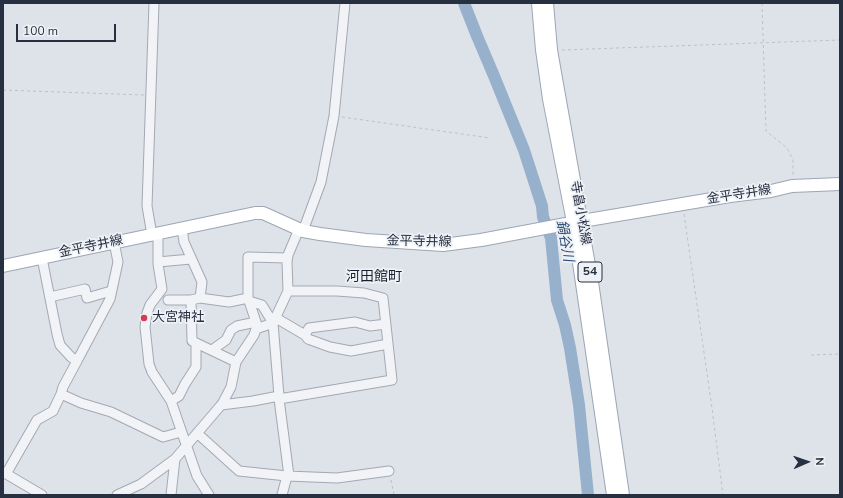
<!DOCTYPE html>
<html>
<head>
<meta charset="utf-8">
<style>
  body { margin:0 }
  #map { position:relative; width:843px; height:498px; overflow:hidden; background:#dee2e9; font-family:"Nunito Sans",sans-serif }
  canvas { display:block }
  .frame { position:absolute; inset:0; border:4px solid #273041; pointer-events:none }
  .north { position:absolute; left:787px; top:442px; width:40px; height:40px; -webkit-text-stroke:3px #eef1f6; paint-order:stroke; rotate:88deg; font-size:11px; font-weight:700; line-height:16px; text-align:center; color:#273041 }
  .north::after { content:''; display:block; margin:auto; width:14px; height:18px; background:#273041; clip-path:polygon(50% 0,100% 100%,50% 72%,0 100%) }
  .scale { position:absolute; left:16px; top:24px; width:100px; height:18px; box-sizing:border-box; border:2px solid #273041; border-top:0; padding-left:5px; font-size:12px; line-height:14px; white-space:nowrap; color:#273041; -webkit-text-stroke:3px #eef1f6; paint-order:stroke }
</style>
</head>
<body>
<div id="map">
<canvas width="843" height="498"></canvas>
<div class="frame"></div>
<div class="north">N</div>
<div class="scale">100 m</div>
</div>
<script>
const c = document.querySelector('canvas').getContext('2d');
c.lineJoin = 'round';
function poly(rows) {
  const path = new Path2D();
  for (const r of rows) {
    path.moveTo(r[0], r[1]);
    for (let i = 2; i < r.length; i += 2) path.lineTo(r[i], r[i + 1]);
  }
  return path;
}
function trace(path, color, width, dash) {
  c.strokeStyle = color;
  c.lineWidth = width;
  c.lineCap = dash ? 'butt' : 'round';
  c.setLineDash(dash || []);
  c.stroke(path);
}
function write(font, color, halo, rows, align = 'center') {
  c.font = font + ' "Nunito Sans","Noto Sans JP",sans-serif';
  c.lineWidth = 3.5;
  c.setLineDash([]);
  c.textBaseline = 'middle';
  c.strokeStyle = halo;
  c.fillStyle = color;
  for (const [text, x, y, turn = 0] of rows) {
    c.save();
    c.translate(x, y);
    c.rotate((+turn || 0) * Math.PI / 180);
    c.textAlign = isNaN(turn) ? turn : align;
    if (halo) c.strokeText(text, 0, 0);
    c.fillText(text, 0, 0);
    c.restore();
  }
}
const river = poly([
  [464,3,477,36,494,76,524,150,542,206,543,217,551,238,557,300,565,325,570,348,579,405,588,495]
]);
const path = poly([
  [762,3,766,131,787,148,793,160,793,177],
  [562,50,840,40],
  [3,90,144,95],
  [342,117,490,138],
  [684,214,712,408,723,495],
  [811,355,840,354],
  [391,480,394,495]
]);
const minor = poly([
  [182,228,184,242,202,282,200,298],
  [303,231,321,182,334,116,345,3],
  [158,234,158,264,162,289,150,305,147,313,145,327,149,364,152,372,171,401,197,476,209,495],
  [152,235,147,206,154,3],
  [158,262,191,259],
  [50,297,85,289,87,298,111,291],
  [248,298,256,322],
  [168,300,191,300,200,298,229,302,248,298,248,257,287,258],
  [191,300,192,341,236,362],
  [276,318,305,335,308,339,330,347,351,351,388,344],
  [305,335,309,328,355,322,370,326,386,324],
  [212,350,226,340,231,330,237,326,256,322,258,328],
  [77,361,110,299,118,262,114,242],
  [61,394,81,403,111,412,163,437,181,432],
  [279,396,279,399,392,380,383,298,364,293,337,291,288,291],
  [279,399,289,476],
  [171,401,179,396,185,384,196,367,196,343],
  [221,405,253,401,279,396,273,323,262,305,249,301],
  [197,433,239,471,287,476,337,478,389,471],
  [3,472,42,495],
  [6,474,37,420,53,411,61,394,63,387,77,361,71,357,60,345,57,334,42,258],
  [117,495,141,484,175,459,222,404,231,387,236,362,254,335,256,329,273,323,288,291,287,262,288,255,299,229],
  [171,495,175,459],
  [282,495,287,476]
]);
const major = poly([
  [538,3,542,50,549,99,573,222,613,495],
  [547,3,551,50,592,282,623,495],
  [3,266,255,213,263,213,303,231,320,234,366,240,443,245,481,240,582,221,730,196,771,191,792,186,840,184]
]);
const markers = [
  [144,318,4,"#d53c52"]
];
const shields = [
  [590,272,24]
];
const shieldNames = [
  ["54",590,272]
];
const streetNames = [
  ["金平寺井線",739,195,-9],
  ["寺畠小松線",580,213,80],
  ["金平寺井線",419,242,1],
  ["金平寺井線",91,247,-12]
];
const poiNames = [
  ["大宮神社",152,318]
];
const waterNames = [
  ["鍋谷川",564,241,80]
];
const neighbourhoodNames = [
  ["河田館町",374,278]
];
trace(river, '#97b0cb', 12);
trace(minor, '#a3a9b3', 11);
trace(major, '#9da6b5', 14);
trace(path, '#bcc0c8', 1, [3, 3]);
trace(minor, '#f1f3f7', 9);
trace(major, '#fff', 12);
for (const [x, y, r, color] of markers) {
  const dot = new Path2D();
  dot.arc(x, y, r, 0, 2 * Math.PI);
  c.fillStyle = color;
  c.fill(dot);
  trace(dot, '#eef1f6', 1.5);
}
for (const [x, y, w] of shields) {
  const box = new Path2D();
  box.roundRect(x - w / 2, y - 10, w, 20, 3);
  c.fillStyle = '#eef1f6';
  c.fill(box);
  trace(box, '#273041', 1);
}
write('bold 12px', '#273041', null, shieldNames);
write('13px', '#273041', '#eef1f6', streetNames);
write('13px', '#273041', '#eef1f6', poiNames, 'left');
write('italic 14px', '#2f4e76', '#eef1f6', waterNames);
write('14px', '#192131', '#eef1f6', neighbourhoodNames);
</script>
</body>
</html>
